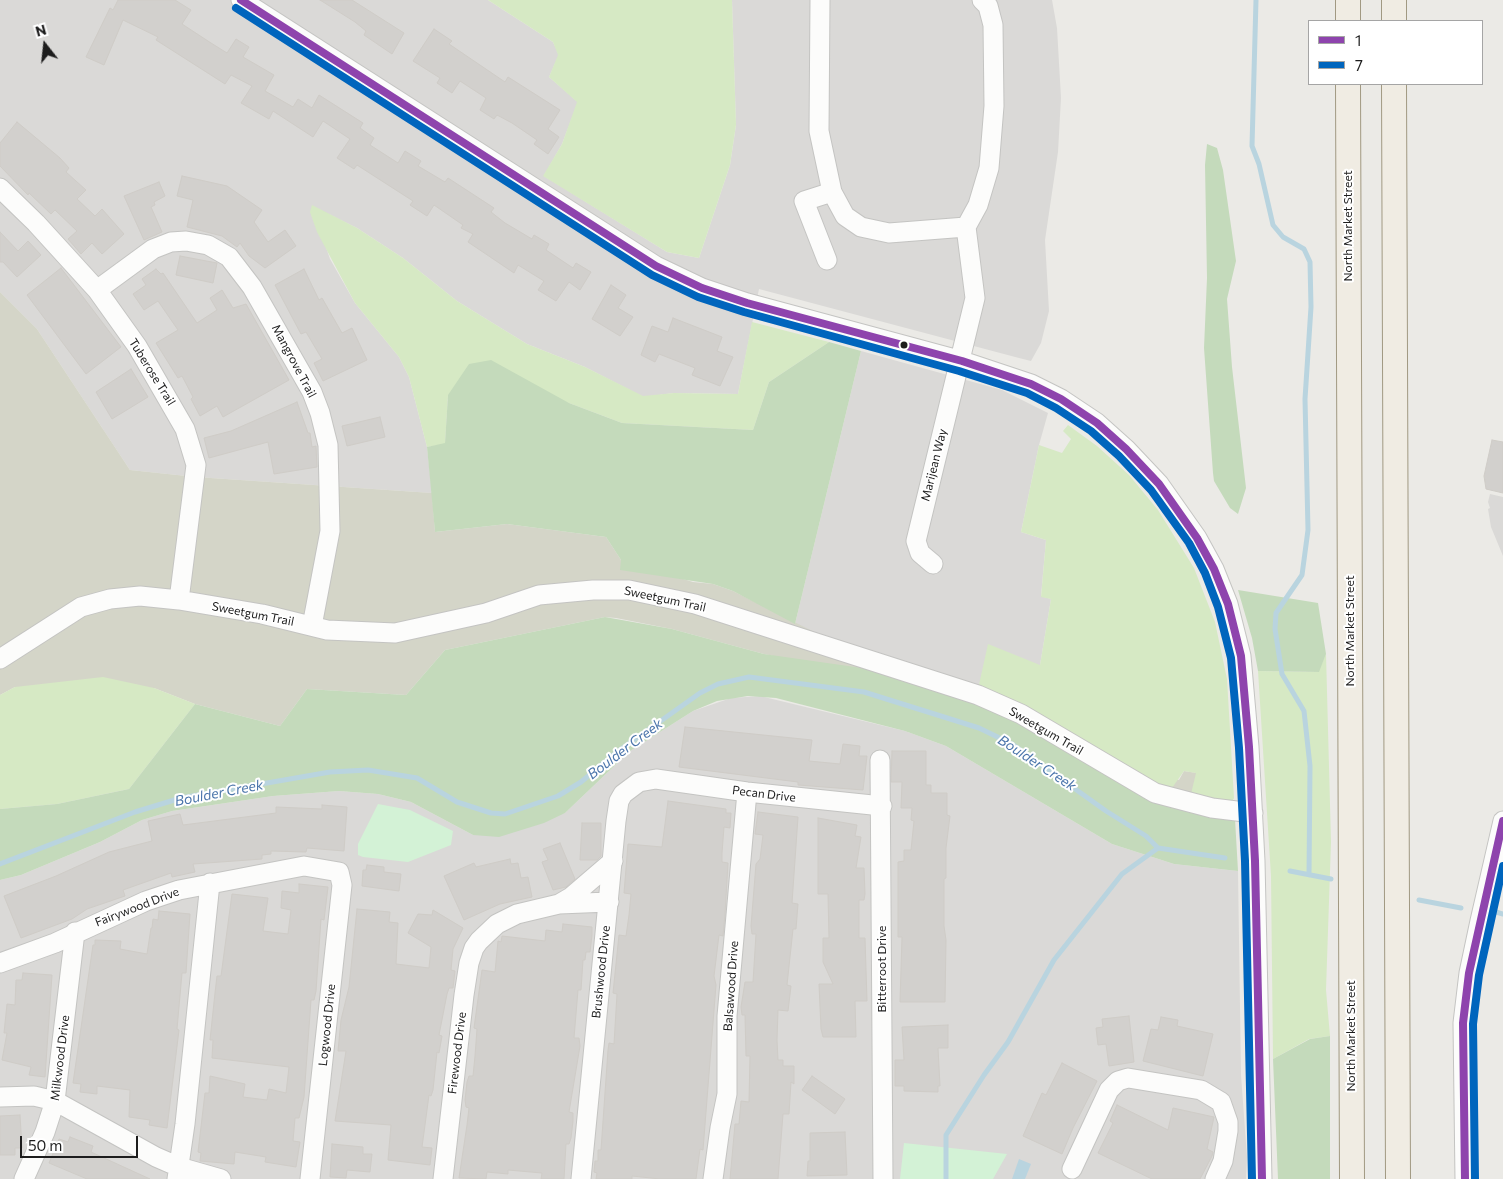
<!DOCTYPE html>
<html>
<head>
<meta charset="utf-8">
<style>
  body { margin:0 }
  #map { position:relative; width:1503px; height:1179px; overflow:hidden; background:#ebeae6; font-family:Commissioner,sans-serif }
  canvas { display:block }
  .legend { position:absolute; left:1308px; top:20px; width:175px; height:65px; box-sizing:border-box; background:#fff; border:1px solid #a5a5a5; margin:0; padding:6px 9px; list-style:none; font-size:15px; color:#1d1d1d }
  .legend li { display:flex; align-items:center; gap:10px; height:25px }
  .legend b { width:25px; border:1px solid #a5a5a5 }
  .north { position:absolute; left:20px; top:20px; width:50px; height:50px; -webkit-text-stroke:4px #fff; paint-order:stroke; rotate:344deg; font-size:14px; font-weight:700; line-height:20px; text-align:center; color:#1d1d1d }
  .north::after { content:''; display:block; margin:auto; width:18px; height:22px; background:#1d1d1d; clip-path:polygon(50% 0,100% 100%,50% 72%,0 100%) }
  .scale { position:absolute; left:20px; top:1136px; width:118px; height:22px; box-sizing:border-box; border:2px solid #1d1d1d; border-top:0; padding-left:6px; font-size:15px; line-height:18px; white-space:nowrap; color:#1d1d1d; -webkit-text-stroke:4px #fff; paint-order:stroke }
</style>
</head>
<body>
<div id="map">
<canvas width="1503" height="1179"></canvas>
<ul class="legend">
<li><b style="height:6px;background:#8e44ad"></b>1</li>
<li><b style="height:6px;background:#0065bd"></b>7</li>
</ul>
<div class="north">N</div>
<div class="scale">50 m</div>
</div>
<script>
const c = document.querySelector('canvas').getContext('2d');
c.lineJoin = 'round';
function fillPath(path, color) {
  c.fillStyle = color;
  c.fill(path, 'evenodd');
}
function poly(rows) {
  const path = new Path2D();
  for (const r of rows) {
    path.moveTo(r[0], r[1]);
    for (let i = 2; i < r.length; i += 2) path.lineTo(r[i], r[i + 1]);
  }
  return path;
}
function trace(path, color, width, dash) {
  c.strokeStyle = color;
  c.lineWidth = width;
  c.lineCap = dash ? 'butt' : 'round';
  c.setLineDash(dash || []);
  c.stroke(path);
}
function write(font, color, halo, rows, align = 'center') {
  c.font = font + ' Commissioner,sans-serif';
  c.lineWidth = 4;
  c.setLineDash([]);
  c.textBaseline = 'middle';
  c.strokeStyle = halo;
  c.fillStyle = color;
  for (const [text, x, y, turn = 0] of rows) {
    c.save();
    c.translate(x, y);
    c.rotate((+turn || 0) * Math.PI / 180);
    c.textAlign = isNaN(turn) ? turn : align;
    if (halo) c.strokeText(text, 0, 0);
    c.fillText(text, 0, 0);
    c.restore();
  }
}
const residential = poly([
  [0,0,488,0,553,42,559,55,549,77,578,102,562,144,544,176,667,252,699,258,730,165,736,125,732,0,1052,0,1057,28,1061,98,1058,152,1045,240,1049,311,1041,343,1031,361,1019,358,759,289,738,394,674,393,643,397,585,367,527,344,457,301,403,258,357,228,312,206,330,259,355,303,399,357,409,377,427,447,432,493,196,477,130,470,37,329,0,292],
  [861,351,1002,390,1048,413,1039,445,1021,532,1046,540,1041,596,1051,599,1040,665,978,689,838,644,795,624],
  [1490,494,1503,497,1503,556,1491,527,1488,509,1490,508,1488,502],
  [760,696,905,731,946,746,1112,844,1174,864,1238,871,1241,1075,1247,1157,1246,1179,0,1179,0,880,21,875,100,842,142,820,172,811,273,796,339,791,378,794,411,802,473,835,565,813,630,751,693,711,731,698]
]);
const construction = poly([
  [0,292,37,329,130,470,196,477,432,493,435,532,507,524,606,537,621,560,693,582,713,584,733,591,838,644,1179,780,1184,771,1197,773,1234,802,1234,799,1235,819,1182,810,1151,801,1063,750,1016,718,978,702,921,687,764,654,672,629,616,618,605,617,445,650,406,695,307,689,280,726,195,704,154,688,15,687,0,695]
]);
const grass = poly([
  [488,0,732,0,736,125,730,165,699,258,667,252,543,176,562,144,577,102,549,77,558,55,553,42],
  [312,205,357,228,403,258,457,301,527,344,585,367,643,396,674,393,738,394,752,322,829,342,769,382,753,430,622,423,569,403,448,395,445,444,427,447,409,377,399,357,355,303,317,232,310,212],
  [1068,425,1097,446,1129,475,1158,510,1194,568,1215,622,1227,679,1234,798,1231,804,1191,794,1196,773,1184,771,1172,788,1166,788,978,689,988,644,1040,665,1051,599,1041,597,1046,540,1021,532,1039,445,1062,453,1071,439,1063,431],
  [1326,654,1331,842,1326,990,1330,1036,1309,1039,1273,1059,1271,876,1258,671,1318,672],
  [103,677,154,688,195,704,129,789,57,804,0,809,0,695,15,687]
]);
const forest = poly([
  [1207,144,1217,148,1223,170,1236,261,1227,299,1232,367,1246,488,1238,514,1230,508,1214,481,1213,473,1204,348,1207,278,1205,165],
  [829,342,861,351,795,624,733,591,713,584,620,570,621,560,606,537,507,524,435,532,427,447,445,443,448,395,469,364,491,360,569,403,622,423,753,430,769,382],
  [1238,590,1318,603,1326,654,1319,672,1258,671,1252,638],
  [605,617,672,629,764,654,862,668,978,702,1016,718,1063,750,1151,801,1182,810,1235,819,1238,871,1174,864,1112,844,946,746,905,731,776,698,748,696,717,701,693,711,630,751,565,813,544,823,499,837,473,835,411,802,378,794,339,791,273,796,172,811,142,820,100,842,21,875,0,880,0,809,57,804,129,789,195,704,280,726,307,689,406,695,445,650],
  [1330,1036,1330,1179,1278,1179,1273,1059,1310,1039]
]);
const park = poly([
  [378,804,410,810,453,831,451,845,408,862,363,857,358,855,358,844],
  [904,1143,1007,1154,993,1179,900,1179]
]);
const water = poly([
  [1019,1159,1031,1164,1025,1179,1012,1179]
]);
const stream = poly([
  [1256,0,1252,146,1259,164,1273,225,1283,237,1304,249,1310,262,1311,307,1305,399,1308,530,1302,575,1276,613,1275,629,1282,674,1304,711,1310,766,1309,875],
  [0,864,135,812,181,798,330,772,368,770,417,778,457,802,491,813,505,814,558,796,581,782,617,752,700,693,718,684,749,677,864,692,979,728,1012,744,1106,811,1146,836,1158,848,1225,858],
  [1290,871,1331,879],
  [1419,900,1461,908],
  [1496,912,1503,914],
  [946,1179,946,1135,984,1075,1008,1042,1054,960,1122,874,1158,848]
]);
const building = poly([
  [118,0,175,0,191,10,182,24,211,43,227,53,236,39,249,47,243,57,274,75,265,91,293,107,298,99,312,108,319,95,363,123,360,128,374,138,370,145,398,163,405,151,421,161,418,166,445,182,448,178,494,208,491,212,505,223,532,239,534,235,549,244,546,250,573,268,576,263,591,272,580,290,569,282,556,301,538,290,544,281,518,265,514,273,468,242,473,234,461,228,463,225,434,205,427,216,410,205,413,201,357,165,354,169,337,158,350,139,323,121,313,137,273,111,269,119,241,103,252,86,231,75,225,84,156,40,158,37,123,20,104,65,86,57,110,8,113,10,118,0],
  [320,0,352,0,404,33,392,54,364,35,366,31,355,22,320,0],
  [434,29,452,41,449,44,505,82,508,77,560,110,548,129,559,137,548,154,534,144,537,140,512,123,497,115,494,119,480,110,486,98,460,81,452,93,437,83,440,78,413,61,434,29],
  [17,122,60,158,69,168,66,172,86,190,77,199,95,216,102,209,124,234,102,254,92,243,81,254,68,239,77,231,55,210,51,214,29,193,28,195,0,166,0,143,17,122],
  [182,176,227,186,262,210,254,222,268,242,285,230,296,246,265,268,249,256,240,243,237,247,222,236,187,227,193,200,177,196,182,176],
  [159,182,165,196,154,202,155,205,151,207,162,232,144,240,124,196,159,182],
  [0,232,18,251,28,241,41,255,17,277,3,262,0,262,0,232],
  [180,256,217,263,213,283,176,275,180,256],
  [61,268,121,347,86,374,27,295,61,268],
  [156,269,161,274,163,273,197,323,217,310,210,298,222,290,233,308,246,304,289,380,223,417,217,406,200,416,191,399,193,397,182,376,178,378,156,343,178,330,158,301,144,310,133,294,146,285,142,279,156,269],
  [304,269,319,300,322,298,342,333,352,328,367,360,323,381,314,363,322,359,306,332,301,334,275,285,304,269],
  [611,285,626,295,618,308,633,317,620,336,592,319,611,285],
  [673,318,722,337,717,351,733,357,720,386,692,375,695,368,659,354,655,362,641,355,652,326,668,332,673,318],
  [131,369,148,397,112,419,96,392,131,369],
  [297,402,308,433,310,433,312,447,316,446,317,467,274,474,268,442,209,458,204,438,231,431,297,402],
  [380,417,385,437,347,446,342,426,380,417],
  [1492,440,1503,442,1503,493,1486,489,1484,476,1492,440],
  [685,727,812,740,809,761,840,764,843,744,860,746,859,756,867,756,863,790,798,785,798,782,679,767,685,727],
  [892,751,926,751,926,785,931,785,931,793,947,793,947,815,950,816,946,848,946,878,944,879,944,926,946,940,945,1002,900,1002,902,937,898,937,898,862,904,861,904,850,911,850,914,821,911,820,912,808,901,808,902,782,891,782,892,751],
  [668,801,726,809,726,813,731,813,730,828,724,827,722,853,722,862,728,863,725,914,723,936,719,935,714,976,716,985,703,1150,700,1149,696,1179,660,1179,632,1176,632,1179,596,1179,597,1173,594,1172,595,1161,598,1161,598,1150,601,1150,608,1050,609,1043,614,1044,617,994,613,993,619,935,626,936,629,915,631,894,624,893,628,844,662,847,668,801],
  [322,805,347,807,344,851,307,848,306,852,271,851,271,854,262,855,262,859,193,864,195,872,172,877,171,873,123,890,125,896,87,909,72,919,21,938,4,896,56,876,109,852,152,841,148,821,180,814,183,825,276,813,276,807,322,809,322,805],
  [758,812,798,817,792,903,798,904,796,929,793,929,787,985,791,986,788,1011,778,1010,777,1040,778,1060,783,1060,783,1066,794,1066,794,1084,791,1082,789,1114,783,1114,778,1179,730,1179,735,1124,739,1124,741,1101,749,1102,750,1056,746,1056,745,1015,742,1015,741,1007,745,982,753,982,756,934,752,934,751,926,756,864,760,859,763,835,755,834,758,812],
  [818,818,857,825,855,836,861,837,856,868,864,868,865,894,864,900,859,900,859,938,865,938,867,1001,855,1001,856,1037,823,1037,821,1029,819,984,833,984,823,962,823,938,829,938,828,894,818,894,818,818],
  [582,823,601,823,601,856,597,860,580,860,582,823],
  [560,843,575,879,566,887,553,890,542,862,548,860,543,849,560,843],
  [510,859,511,864,518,863,521,878,528,877,532,897,500,904,464,920,444,876,474,863,476,867,510,859],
  [367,865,384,867,384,872,401,874,399,891,362,886,363,870,366,870,367,865],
  [299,884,328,887,324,920,321,919,316,991,314,1000,311,1000,304,1097,299,1118,295,1118,293,1141,300,1142,296,1167,265,1162,266,1157,235,1152,234,1164,200,1161,201,1153,198,1152,205,1093,209,1093,210,1076,245,1084,243,1097,267,1100,269,1089,286,1093,289,1067,212,1058,213,1040,210,1040,215,993,217,976,221,976,232,894,268,898,263,931,288,934,291,910,281,908,282,891,299,893,299,884],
  [357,909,390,912,389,922,398,923,396,964,429,968,431,947,408,933,418,914,432,915,433,910,463,928,453,949,451,970,455,971,453,988,449,988,447,994,439,1035,442,1036,439,1053,437,1052,433,1090,431,1096,429,1095,425,1125,422,1147,432,1148,430,1165,388,1160,391,1125,335,1121,346,1051,338,1051,341,1020,349,987,357,909],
  [159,911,190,914,186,973,182,973,177,1029,179,1030,167,1128,149,1125,150,1120,129,1117,130,1090,97,1086,97,1094,80,1092,81,1084,73,1083,93,945,95,945,95,940,121,941,120,949,147,954,151,928,152,928,153,919,158,920,159,911],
  [563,924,592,927,592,935,590,952,586,952,585,960,583,960,581,990,578,990,574,1038,579,1038,580,1046,569,1112,573,1113,573,1121,571,1138,569,1144,566,1144,564,1179,541,1179,542,1173,508,1170,508,1174,487,1172,486,1179,459,1178,467,1125,469,1108,466,1107,465,1100,467,1082,469,1076,473,1076,475,1056,477,1029,474,1028,482,970,495,972,498,941,501,942,502,936,545,941,546,930,562,932,563,924],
  [23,973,52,975,45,1077,29,1075,31,1067,2,1060,7,1033,4,1033,7,1004,15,1005,16,980,22,980,23,973],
  [1129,1016,1134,1062,1109,1066,1106,1044,1098,1045,1096,1028,1103,1027,1102,1019,1129,1016],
  [1161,1017,1178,1020,1177,1026,1213,1034,1203,1076,1143,1061,1151,1029,1158,1030,1161,1017],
  [948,1025,948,1048,938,1048,940,1086,938,1086,938,1092,904,1091,904,1086,895,1086,895,1060,904,1060,902,1027,948,1025],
  [1062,1063,1097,1081,1073,1128,1062,1154,1023,1136,1042,1093,1046,1095,1062,1063],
  [812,1076,845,1099,835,1114,802,1090,812,1076],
  [1117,1105,1168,1130,1173,1108,1214,1117,1207,1149,1213,1152,1212,1156,1200,1179,1152,1179,1098,1153,1113,1123,1110,1121,1117,1105],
  [20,1115,22,1148,15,1148,15,1155,0,1155,0,1116,20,1115],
  [845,1132,847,1175,807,1176,808,1161,810,1161,810,1133,845,1132],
  [70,1137,93,1146,91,1152,150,1179,87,1179,49,1163,59,1139,68,1142,70,1137],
  [332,1144,363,1147,363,1154,372,1154,370,1172,347,1170,346,1178,330,1177,332,1144]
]);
const minor = poly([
  [241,0,656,266,702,288,747,303,962,361,1031,384,1061,399,1097,423,1126,449,1159,484,1197,538,1214,569,1228,604,1241,656,1249,747,1255,861,1262,1179],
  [820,0,819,131,832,192,845,216,861,227,889,233,966,227],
  [0,188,36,223,97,290,137,346,185,429,196,465,179,600],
  [827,260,804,201,832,192],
  [97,290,153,249,171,242,186,241,208,245,229,257,252,287,312,392,320,413,328,445,330,531,312,626],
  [933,564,920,553,916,541,975,298,966,227,978,205,989,168,994,106,993,25,988,6,982,0],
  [0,659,81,607,110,599,140,596,179,600,262,614,327,630,395,633,486,613,539,595,593,590,629,590,695,604,978,695,1021,714,1155,793,1212,808,1253,813],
  [880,760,883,1179],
  [559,904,571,897,613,861],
  [0,963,55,943,146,901,179,890,304,866,339,872,342,885,310,1179],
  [0,1097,34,1096,55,1101,156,1157,179,1167,221,1179],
  [1072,1169,1109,1090,1118,1081,1128,1078,1201,1090,1221,1102,1228,1122,1228,1131,1223,1161,1215,1179],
  [24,1179,45,1132,55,1101,75,932],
  [177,1179,185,1124,210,883],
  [443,1179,464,995,469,963,474,948,479,941,497,924,517,914,559,904,609,902],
  [581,1179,616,821,619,801,623,794,639,782,656,779,747,792,882,806],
  [713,1179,720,1128,727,1094,727,1016,747,792],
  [1465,1179,1463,1023,1469,973,1480,921,1503,821]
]);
const major = poly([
  [1348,0,1348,21],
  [1394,0,1394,21],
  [1348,84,1352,1179],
  [1394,84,1398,1179]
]);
const bus1 = poly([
  [241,0,656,266,702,288,747,303,962,361,1031,384,1061,399,1097,423,1126,449,1159,484,1197,538,1214,569,1228,604,1241,656,1249,747,1255,861,1262,1179],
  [1465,1179,1463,1023,1469,973,1503,821]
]);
const bus2 = poly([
  [236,8,652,275,698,297,744,312,959,371,1027,393,1056,408,1091,431,1119,456,1151,490,1189,543,1205,573,1218,607,1231,658,1239,748,1245,861,1252,1179],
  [1475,1179,1473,1024,1479,975,1503,866]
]);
const markers = [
  [904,345,4.5,"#1d1d1d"]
];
const streetNames = [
  ["North Market Street",1348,226,-90],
  ["Mangrove Trail",294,361,62],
  ["Tuberose Trail",152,372,58],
  ["Marijean Way",934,465,-76],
  ["Sweetgum Trail",665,599,12],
  ["Sweetgum Trail",253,614,11],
  ["North Market Street",1350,631,-90],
  ["Sweetgum Trail",1046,731,30],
  ["Pecan Drive",764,794,7],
  ["Fairywood Drive",137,907,-21],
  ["Bitterroot Drive",882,969,-90],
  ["Brushwood Drive",601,972,-84],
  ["Balsawood Drive",731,986,-86],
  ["Logwood Drive",327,1025,-84],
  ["North Market Street",1351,1036,-90],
  ["Firewood Drive",457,1053,-83],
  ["Milkwood Drive",60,1058,-83]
];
const waterNames = [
  ["Boulder Creek",625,749,-37],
  ["Boulder Creek",1037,763,33],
  ["Boulder Creek",219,793,-11]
];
fillPath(residential, '#dad9d7');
fillPath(construction, '#d4d5c8');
fillPath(grass, '#d6e9c4');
fillPath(forest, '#c4dabb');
fillPath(park, '#d3f2d6');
fillPath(water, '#b9d4df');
trace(stream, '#b9d4df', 5);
fillPath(building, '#d2d0cd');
trace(building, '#cfccc7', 1);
trace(minor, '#c4c4c2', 21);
trace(major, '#a19982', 26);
trace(minor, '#fcfcfb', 19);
trace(major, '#f0ece3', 24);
trace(bus1, '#8e44ad', 8);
trace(bus2, '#0065bd', 8);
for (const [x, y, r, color] of markers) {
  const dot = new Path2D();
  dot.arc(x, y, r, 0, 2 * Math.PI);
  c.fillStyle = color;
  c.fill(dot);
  trace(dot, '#fff', 2);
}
write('12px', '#1d1d1d', '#fff', streetNames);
write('italic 14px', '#4b75ab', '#fff', waterNames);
</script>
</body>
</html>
